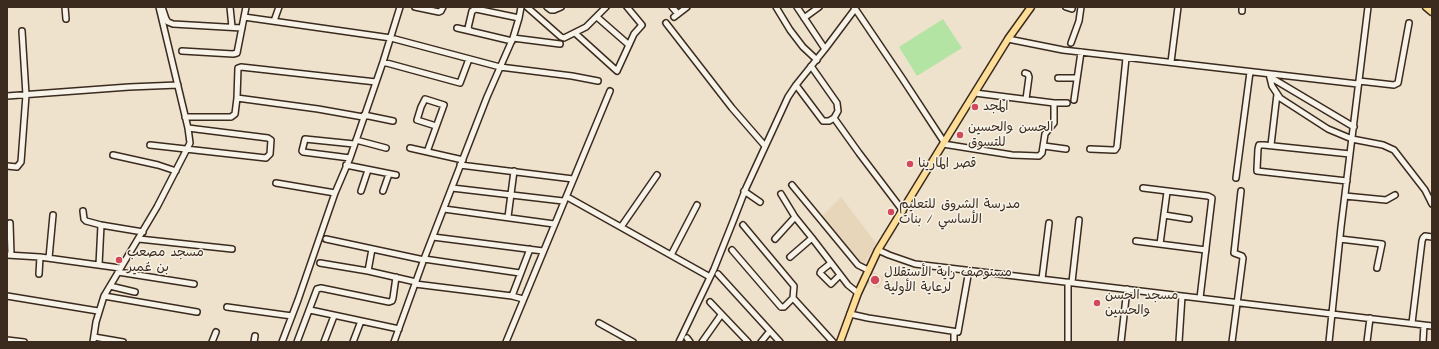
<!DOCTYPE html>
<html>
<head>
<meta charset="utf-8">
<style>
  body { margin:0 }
  #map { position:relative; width:1439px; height:349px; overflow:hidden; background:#eee2cd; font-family:"Architects Daughter",sans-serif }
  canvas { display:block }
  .frame { position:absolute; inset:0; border:8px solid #3b2a1e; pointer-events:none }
</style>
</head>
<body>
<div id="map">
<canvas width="1439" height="349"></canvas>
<div class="frame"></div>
</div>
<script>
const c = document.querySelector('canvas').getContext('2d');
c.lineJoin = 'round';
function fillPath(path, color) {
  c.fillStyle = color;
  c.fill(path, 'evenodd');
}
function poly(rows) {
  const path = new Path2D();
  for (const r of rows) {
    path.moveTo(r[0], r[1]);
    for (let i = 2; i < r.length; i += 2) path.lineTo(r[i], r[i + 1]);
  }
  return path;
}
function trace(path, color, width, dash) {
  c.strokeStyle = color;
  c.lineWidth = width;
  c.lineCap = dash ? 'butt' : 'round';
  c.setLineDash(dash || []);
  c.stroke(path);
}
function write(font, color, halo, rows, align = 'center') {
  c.font = font + ' "Architects Daughter","Playpen Sans Arabic",sans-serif';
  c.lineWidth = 3;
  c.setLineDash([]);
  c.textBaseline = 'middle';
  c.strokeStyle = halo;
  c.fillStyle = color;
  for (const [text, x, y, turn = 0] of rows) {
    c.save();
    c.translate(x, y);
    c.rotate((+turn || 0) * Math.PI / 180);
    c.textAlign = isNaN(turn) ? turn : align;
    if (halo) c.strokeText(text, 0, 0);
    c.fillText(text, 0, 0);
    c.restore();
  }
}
const built = poly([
  [841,197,876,243,864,265,822,216],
  [871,271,884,277,879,289,866,283]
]);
const green = poly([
  [943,19,962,48,917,76,899,47]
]);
const minor = poly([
  [65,7,66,19],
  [162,7,166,19,168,22,173,24,242,28],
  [230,7,232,27],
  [415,7,439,12,441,11,443,7],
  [527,7,561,37,564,38,586,27,606,7],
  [547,7,551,10,554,10,561,7],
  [672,7,678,14],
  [776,7,790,30,803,47,817,60],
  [797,7,825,49],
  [854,7,902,78,944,142],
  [1066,7,1072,9],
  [1242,7,1242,11],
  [244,17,391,38,500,67,572,76,598,81],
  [597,17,629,45],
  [674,17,687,7],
  [804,18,819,7],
  [274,21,279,7],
  [666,23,732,108,765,146],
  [457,28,470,31],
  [575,33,617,71,634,34,642,25,627,7],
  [513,38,560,44],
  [1008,39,1063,50,1358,84],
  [512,41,470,31,468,28,472,11,476,9,519,18],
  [1071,43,1079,21,1081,7],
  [182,51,233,54,237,53,246,7],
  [383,62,460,83,469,59],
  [1171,62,1178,7],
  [1025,73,1028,74,1029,77,1026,99],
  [1269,74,1272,86,1280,98,1328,129,1352,139,1383,145,1394,150,1425,190,1432,204],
  [1270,77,1354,127],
  [1058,78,1077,78],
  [1359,81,1394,85,1398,83,1409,23],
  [796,85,823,121,829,121,834,118,838,111,837,103,811,66],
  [975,93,1054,103,1067,103],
  [7,96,129,87,178,85],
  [1074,100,1081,52],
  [364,115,393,121],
  [185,117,231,117,235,114,237,98],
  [363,117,318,109,237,98,238,68,241,67,376,82],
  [834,118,859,153,903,211],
  [356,140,386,148],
  [943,144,1012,155,1039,156,1042,153,1045,134,1054,123,1054,103],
  [150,145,266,158,270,154,271,140,268,138,188,128],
  [1271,145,1277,94],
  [1044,146,1066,149],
  [410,148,463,160],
  [1090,149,1113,150,1115,150,1117,147,1126,58],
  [427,152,444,105,425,99,421,107,417,120,436,126],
  [113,155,158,165,176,171],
  [350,158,303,152,302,151,305,139,354,144],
  [346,165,396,175],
  [460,165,573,179],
  [7,166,17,167,21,162,26,95,22,31],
  [1236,178,1250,72],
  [1347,181,1257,171,1257,169,1258,149,1259,145,1264,145,1350,154],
  [276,183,335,193],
  [792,185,858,265,868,270],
  [452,188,563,201],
  [1143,188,1208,196,1212,198,1200,298],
  [361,191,368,170],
  [383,191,389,174],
  [744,191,760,202],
  [781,194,795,217],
  [1345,196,1386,200,1395,195],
  [569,198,710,277],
  [444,209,554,224],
  [83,211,84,219,86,221,101,225,143,232],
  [1164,215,1189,219],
  [508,217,514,171],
  [10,223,11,255],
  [621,227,657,175],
  [433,237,543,251],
  [139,239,232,249],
  [326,239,424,260],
  [775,239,795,217,812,238],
  [1340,239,1382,244,1377,268],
  [1136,241,1206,250],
  [1160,244,1167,192],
  [732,250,781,307,784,307,793,298,794,286,743,225],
  [878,250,889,255,915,264,1432,326],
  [7,255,40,257,120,268],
  [671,255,697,205],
  [790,257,812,238,848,285,858,293],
  [49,258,53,215],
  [424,259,520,273],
  [320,263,368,271,416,282],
  [831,263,821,271,820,273,831,284,840,275],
  [99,265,101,225],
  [368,271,372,249],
  [118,272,194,284],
  [39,274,40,257],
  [718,274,780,342],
  [1042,279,1049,223],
  [1072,282,1079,220],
  [415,284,512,296,523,299],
  [110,286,135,292],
  [7,296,98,311],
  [104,296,197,312],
  [512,296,530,249],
  [793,298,833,342],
  [710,302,748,342],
  [227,307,292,316],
  [310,310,399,329],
  [850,314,868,318,958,332,969,270],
  [599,323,633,342],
  [1412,323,1422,241,1423,238,1425,236,1432,237],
  [94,337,123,342],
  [687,338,690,342],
  [7,340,24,342],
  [93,342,96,322,104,296,157,207,190,143,188,128,159,7],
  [212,342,216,332],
  [254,342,255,336],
  [282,342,298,300,335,193,350,158,383,62,400,7],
  [297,342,317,289,321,288,389,302,392,301,393,298,396,277],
  [324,342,334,316],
  [353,342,361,321],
  [394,342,424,259,487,97,513,38,519,18,521,7],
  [506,342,610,91],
  [679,342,714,269,732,224,746,188,788,97,796,85,825,49,855,9],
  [702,342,721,315],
  [761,342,770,331],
  [954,342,954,332],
  [1068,342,1068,282],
  [1121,342,1127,289],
  [1179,342,1182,296],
  [1232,342,1243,258,1242,256,1234,253,1241,191],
  [1329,342,1341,227,1368,7],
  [1367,342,1370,318],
  [1423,342,1424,325]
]);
const major = poly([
  [1426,7,1432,12],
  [840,342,858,293,878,250,943,144,1008,39,1031,7]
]);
const markers = [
  [975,107,4,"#d1495b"],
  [960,135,4,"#d1495b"],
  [910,164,4,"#d1495b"],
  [891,212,4,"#d1495b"],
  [119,260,4,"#d1495b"],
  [875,280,5,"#d1495b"],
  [1097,303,4,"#d1495b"]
];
const poiNames = [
  ["المجد",983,107],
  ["الحسن والحسين",968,128],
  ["للتسوق",968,143],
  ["قصر المارينا",918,164],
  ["مدرسة الشروق للتعليم",899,205],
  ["الأساسي / بنات",899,220],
  ["مسجد مصعب",127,253],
  ["بن عُمير",127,268],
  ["مستوصف راية الأستقلال",884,273],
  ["لرعاية الأولية",884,288],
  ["مسجد الحسن",1105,296],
  ["والحسين",1105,311]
];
fillPath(built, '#e8d6ba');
fillPath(green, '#b4e4a4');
trace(minor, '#3b2a1e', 8);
trace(major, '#3b2a1e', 9);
trace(minor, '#f7f3e8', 5);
trace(major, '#fedd96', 6);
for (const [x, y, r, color] of markers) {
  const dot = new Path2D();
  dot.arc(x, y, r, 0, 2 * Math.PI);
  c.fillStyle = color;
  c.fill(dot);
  trace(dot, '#f7f3e8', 1.5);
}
write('13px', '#3b2a1e', '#f7f3e8', poiNames, 'left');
</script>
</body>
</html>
